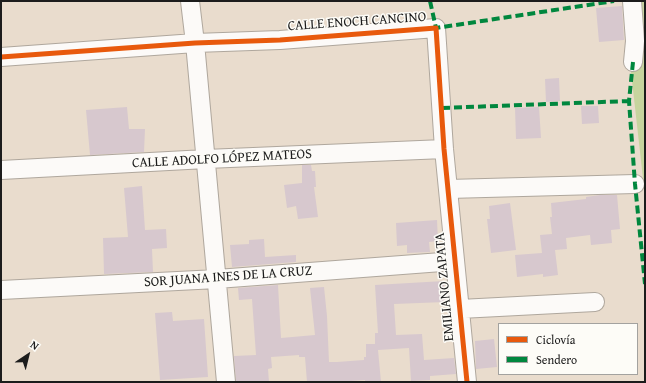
<!DOCTYPE html>
<html>
<head>
<meta charset="utf-8">
<style>
  body { margin:0 }
  #map { position:relative; width:646px; height:383px; overflow:hidden; background:#e9dccd; font-family:"Gentium Book Plus",serif }
  canvas { display:block }
  .frame { position:absolute; inset:0; border:2px solid #1c1c1c; pointer-events:none }
  .legend { position:absolute; left:498px; top:323px; width:140px; height:52px; box-sizing:border-box; background:#fdfcf7; border:1px solid #a3a29f; margin:0; padding:5px 7px; list-style:none; font-size:12px; color:#1c1c1c }
  .legend li { display:flex; align-items:center; gap:8px; height:20px }
  .legend b { width:20px; border:1px solid #a3a29f }
  .north { position:absolute; left:8px; top:335px; width:40px; height:40px; -webkit-text-stroke:3px #fdfcf7; paint-order:stroke; rotate:35deg; font-size:11px; font-weight:700; line-height:16px; text-align:center; color:#1c1c1c }
  .north::after { content:''; display:block; margin:auto; width:14px; height:18px; background:#1c1c1c; clip-path:polygon(50% 0,100% 100%,50% 72%,0 100%) }
</style>
</head>
<body>
<div id="map">
<canvas width="646" height="383"></canvas>
<div class="frame"></div>
<ul class="legend">
<li><b style="height:5px;background:#e8590c"></b>Ciclovía</li>
<li><b style="height:5px;background:#00873e"></b>Sendero</li>
</ul>
<div class="north">N</div>
</div>
<script>
const c = document.querySelector('canvas').getContext('2d');
c.lineJoin = 'round';
function fillPath(path, color) {
  c.fillStyle = color;
  c.fill(path, 'evenodd');
}
function poly(rows) {
  const path = new Path2D();
  for (const r of rows) {
    path.moveTo(r[0], r[1]);
    for (let i = 2; i < r.length; i += 2) path.lineTo(r[i], r[i + 1]);
  }
  return path;
}
function trace(path, color, width, dash) {
  c.strokeStyle = color;
  c.lineWidth = width;
  c.lineCap = dash ? 'butt' : 'round';
  c.setLineDash(dash || []);
  c.stroke(path);
}
function write(font, color, halo, rows, align = 'center') {
  c.font = font + ' "Gentium Book Plus",serif';
  c.lineWidth = 3;
  c.setLineDash([]);
  c.textBaseline = 'middle';
  c.strokeStyle = halo;
  c.fillStyle = color;
  for (const [text, x, y, turn = 0] of rows) {
    c.save();
    c.translate(x, y);
    c.rotate((+turn || 0) * Math.PI / 180);
    c.textAlign = isNaN(turn) ? turn : align;
    if (halo) c.strokeText(text, 0, 0);
    c.fillText(text, 0, 0);
    c.restore();
  }
}
const green = poly([
  [623,1,645,1,645,196]
]);
const building = poly([
  [622,6,624,40,599,42,596,8],
  [559,78,560,101,546,102,545,79],
  [581,106,598,106,599,123,582,124],
  [127,107,129,129,145,129,144,152,90,155,86,110],
  [539,107,541,138,516,139,515,108],
  [302,165,311,165,312,171,315,171,316,187,314,187,318,217,298,219,296,206,287,208,284,185,302,183],
  [142,186,145,230,166,229,167,248,152,249,153,272,104,274,103,238,128,237,124,188],
  [600,195,617,195,620,229,611,230,612,243,591,245,590,235,566,238,567,249,555,250,558,275,543,277,543,274,517,277,515,255,542,253,540,235,552,234,550,217,552,217,551,203,586,199,586,197],
  [510,203,516,250,491,253,487,219,490,219,489,206],
  [437,220,438,241,429,242,430,252,407,253,407,245,397,246,396,223],
  [264,239,265,257,296,255,296,262,232,267,230,245,249,244,249,240],
  [444,281,445,302,394,304,396,335,422,334,424,360,454,358,456,374,430,376,430,380,411,381,409,348,378,350,381,382,365,382,365,380,337,382,307,382,305,357,299,357,299,355,271,357,272,368,268,369,269,382,236,382,234,356,256,355,252,299,239,300,238,288,278,285,281,338,315,335,310,288,324,287,327,316,329,362,337,362,364,360,364,357,366,357,366,344,375,344,375,333,378,333,375,285],
  [172,312,173,321,204,319,208,377,160,380,155,313],
  [494,339,497,367,476,369,475,341]
]);
const minor = poly([
  [190,1,195,43,226,382],
  [632,1,635,41,633,62],
  [1,57,195,43,280,40,436,28,444,149,467,382],
  [1,170,206,159,444,149],
  [448,189,635,184],
  [1,290,217,279,455,261],
  [460,309,595,302]
]);
const quiet = poly([
  [430,1,436,28,614,1],
  [633,62,629,101,635,184,645,284],
  [442,108,629,101]
]);
const cycleway = poly([
  [1,57,195,43,280,40,436,28,444,149,467,382]
]);
const streetNames = [
  ["CALLE ENOCH CANCINO",357,22,-4],
  ["CALLE ADOLFO LÓPEZ MATEOS",222,159,-3],
  ["SOR JUANA INES DE LA CRUZ",228,277,-4],
  ["EMILIANO ZAPATA",445,287,-95]
];
fillPath(green, '#c6d49e');
fillPath(building, '#d7c8ce');
trace(minor, '#afa79d', 20);
trace(minor, '#fcfaf8', 18);
trace(quiet, '#00873e', 4, [8, 4]);
trace(cycleway, '#e8590c', 5);
write('14px', '#1c1c1c', '#fdfcf7', streetNames);
</script>
</body>
</html>
